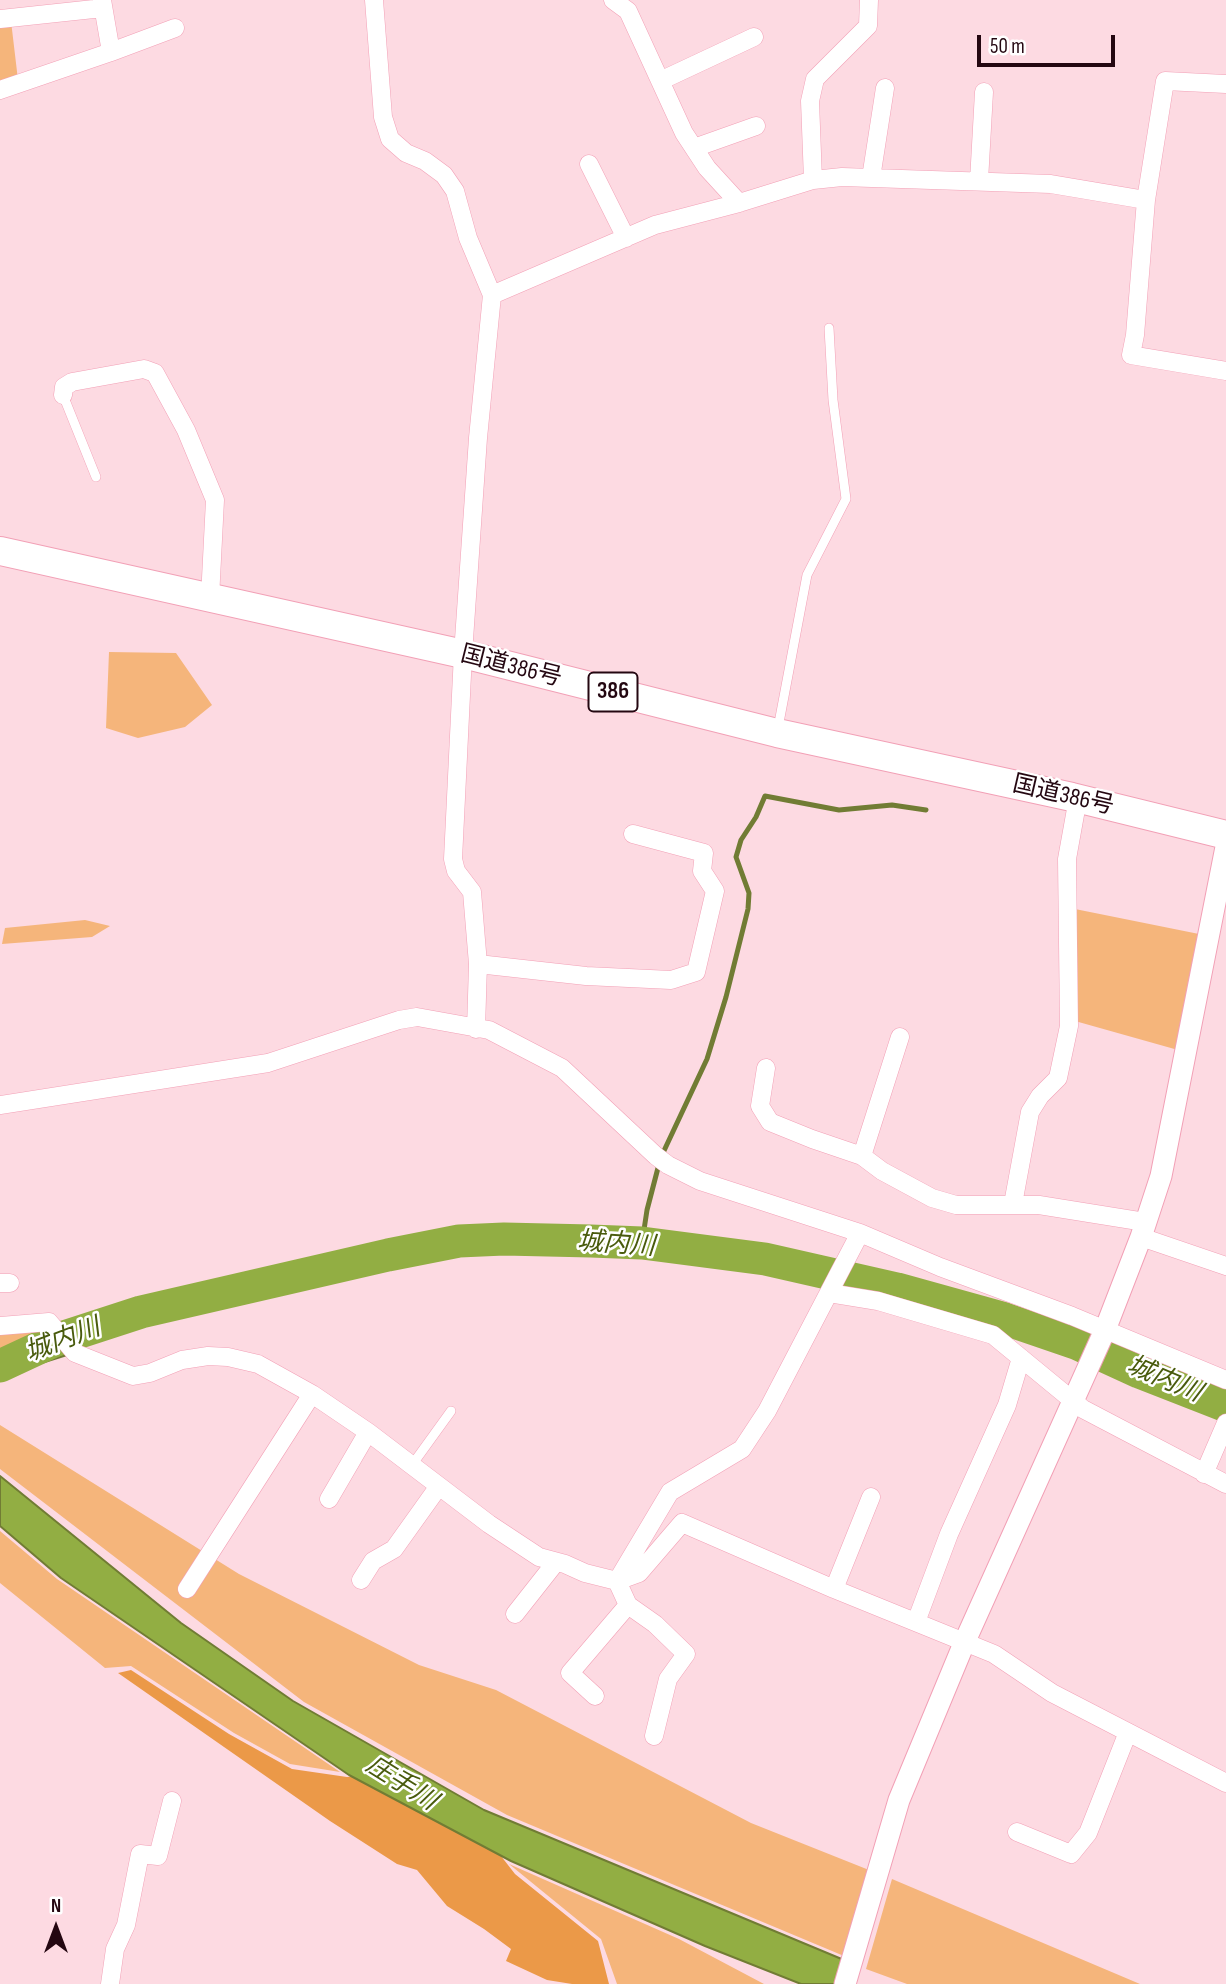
<!DOCTYPE html>
<html>
<head>
<meta charset="utf-8">
<style>
  body { margin:0 }
  #map { position:relative; width:1226px; height:1984px; overflow:hidden; background:#fddae2; font-family:"Sofia Sans Condensed",sans-serif }
  canvas { display:block }
  .north { position:absolute; left:21px; top:1893px; width:70px; height:70px; -webkit-text-stroke:5px #fff; paint-order:stroke; rotate:0deg; font-size:19px; font-weight:700; line-height:28px; text-align:center; color:#240711 }
  .north::after { content:''; display:block; margin:auto; width:24px; height:32px; background:#240711; clip-path:polygon(50% 0,100% 100%,50% 72%,0 100%) }
  .scale { position:absolute; left:977px; top:35px; width:138px; height:32px; box-sizing:border-box; border:4px solid #240711; border-top:0; padding-left:9px; font-size:21px; line-height:24px; white-space:nowrap; color:#240711; -webkit-text-stroke:5px #fff; paint-order:stroke }
</style>
</head>
<body>
<div id="map">
<canvas width="1226" height="1984"></canvas>
<div class="north">N</div>
<div class="scale">50 m</div>
</div>
<script>
const c = document.querySelector('canvas').getContext('2d');
c.lineJoin = 'round';
function fillPath(path, color) {
  c.fillStyle = color;
  c.fill(path, 'evenodd');
}
function poly(rows) {
  const path = new Path2D();
  for (const r of rows) {
    path.moveTo(r[0], r[1]);
    for (let i = 2; i < r.length; i += 2) path.lineTo(r[i], r[i + 1]);
  }
  return path;
}
function trace(path, color, width, dash) {
  c.strokeStyle = color;
  c.lineWidth = width;
  c.lineCap = dash ? 'butt' : 'round';
  c.setLineDash(dash || []);
  c.stroke(path);
}
function write(font, color, halo, rows, align = 'center') {
  c.font = font + ' "Sofia Sans Condensed","Noto Sans JP",sans-serif';
  c.lineWidth = 5;
  c.setLineDash([]);
  c.textBaseline = 'middle';
  c.strokeStyle = halo;
  c.fillStyle = color;
  for (const [text, x, y, turn = 0] of rows) {
    c.save();
    c.translate(x, y);
    c.rotate((+turn || 0) * Math.PI / 180);
    c.textAlign = isNaN(turn) ? turn : align;
    if (halo) c.strokeText(text, 0, 0);
    c.fillText(text, 0, 0);
    c.restore();
  }
}
const green = poly([
  [11,21,18,80,0,86,0,23],
  [109,652,176,653,212,705,185,727,138,738,106,728],
  [1075,909,1199,934,1178,1050,1075,1021],
  [85,920,110,926,92,937,2,944,5,928],
  [42,1329,49,1333,0,1349,0,1331],
  [0,1425,239,1574,419,1665,496,1690,751,1823,869,1870,844,1956,507,1815,304,1702,0,1469],
  [0,1531,57,1579,340,1772,290,1764,234,1733,131,1666,105,1668,0,1583],
  [509,1864,679,1939,764,1984,617,1984,601,1939],
  [892,1879,1140,1984,907,1984,866,1969]
]);
const forest = poly([
  [131,1670,229,1734,292,1769,347,1777,370,1775,494,1847,515,1874,598,1941,609,1984,572,1984,547,1980,506,1961,511,1949,484,1929,447,1906,417,1870,397,1864,330,1821,118,1673]
]);
const water = poly([
  [53,1334,67,1355,0,1376,0,1352,53,1334],
  [0,1476,181,1623,293,1701,484,1810,844,1960,837,1984,801,1984,705,1946,511,1861,349,1775,61,1578,0,1526,0,1476]
]);
const stream = poly([
  [662,1155,707,1059,726,997,748,909,749,893,736,857,741,840,756,817,765,796,839,810,892,805,926,810],
  [642,1243,647,1210,659,1164]
]);
const river = poly([
  [0,1366,58,1339,141,1312,388,1255,459,1241,504,1239,591,1241,642,1243,765,1259,897,1289,1005,1319,1078,1344,1139,1372,1226,1406]
]);
const service = poly([
  [63,395,96,477],
  [778,728,807,575,846,499,833,400,829,328],
  [412,1465,451,1411]
]);
const minor = poly([
  [374,0,383,117,390,139,406,153,425,161,444,175,455,191,468,238,492,295],
  [613,0,628,11,684,133,707,168,739,203],
  [0,19,103,8],
  [111,52,175,28],
  [660,81,754,37],
  [0,90,111,52,102,0],
  [694,148,756,126],
  [589,164,626,238],
  [871,178,885,88],
  [813,180,810,101,815,79,868,26,869,0],
  [979,181,984,92],
  [1146,200,1165,81,1226,84],
  [63,395,64,387,72,382,144,369,155,373,186,430,215,500,210,598],
  [478,964,586,976,671,980,696,972,715,891,702,871,704,853,633,834],
  [476,1029,478,964,472,892,456,871,453,859,463,654,478,438,492,295,655,225,739,203,813,180,842,177,1051,184,1146,200,1135,335,1131,355,1226,371],
  [900,1037,862,1156,882,1171,932,1198,956,1205,1039,1205,1145,1222],
  [766,1068,760,1106,770,1122,812,1139,862,1156],
  [0,1105,268,1063,399,1020,417,1017,489,1030,562,1068,656,1156,668,1165,700,1181,860,1233,940,1267,1072,1316,1226,1380],
  [1013,1204,1030,1112,1040,1096,1058,1078,1069,1026,1067,859,1078,798],
  [1141,1237,1226,1266],
  [0,1283,10,1283],
  [829,1293,878,1301,993,1335,1083,1409,1226,1484],
  [0,1326,49,1322,75,1353,133,1376,150,1373,182,1360,208,1356,228,1357,258,1364,312,1394,368,1432,489,1524,539,1557,565,1564,585,1573,617,1581,639,1573,682,1523,834,1589,871,1497],
  [1204,1474,1226,1423],
  [329,1499,368,1432],
  [361,1580,373,1561,394,1549,439,1486],
  [187,1589,312,1394],
  [834,1589,994,1654,1052,1693,1226,1783],
  [515,1614,556,1562],
  [916,1622,949,1534,1007,1405,1021,1358],
  [595,1696,570,1673,628,1605],
  [654,1736,668,1679,686,1654,655,1624,628,1605,617,1581,670,1492,742,1449,767,1411,860,1233],
  [1017,1832,1071,1854,1088,1833,1128,1732],
  [110,1984,115,1949,126,1925,140,1854,158,1856,172,1801]
]);
const tertiary = poly([
  [845,1984,899,1800,965,1641,1105,1330,1141,1237,1161,1176,1226,847]
]);
const trunk = poly([
  [0,551,463,654,777,733,1072,797,1226,835]
]);
const shields = [
  [613,692,49]
];
const shieldNames = [
  ["386",613,692]
];
const streetNames = [
  ["国道386号",511,667,14],
  ["国道386号",1063,796,13]
];
const waterNames = [
  ["城内川",616,1245,4],
  ["城内川",63,1341,-21],
  ["城内川",1164,1380,23],
  ["庄手川",401,1784,32]
];
fillPath(green, '#f5b57b');
fillPath(forest, '#eb9948');
fillPath(water, '#92ae43');
trace(water, '#717c34', 2);
trace(stream, '#717c34', 5);
trace(river, '#92ae43', 33);
trace(service, '#f2a0b6', 10);
trace(minor, '#f2a0b6', 19);
trace(tertiary, '#f2a0b6', 23);
trace(trunk, '#f2a0b6', 30);
trace(service, '#fff', 9);
trace(minor, '#fff', 18);
trace(tertiary, '#fff', 21);
trace(trunk, '#fff', 28);
for (const [x, y, w] of shields) {
  const box = new Path2D();
  box.roundRect(x - w / 2, y - 19.5, w, 39, 5);
  c.fillStyle = '#fff';
  c.fill(box);
  trace(box, '#240711', 2);
}
write('bold 23px', '#240711', null, shieldNames);
write('24px', '#240711', '#fff', streetNames);
write('italic 26px', '#495b0d', '#fff', waterNames);
</script>
</body>
</html>
